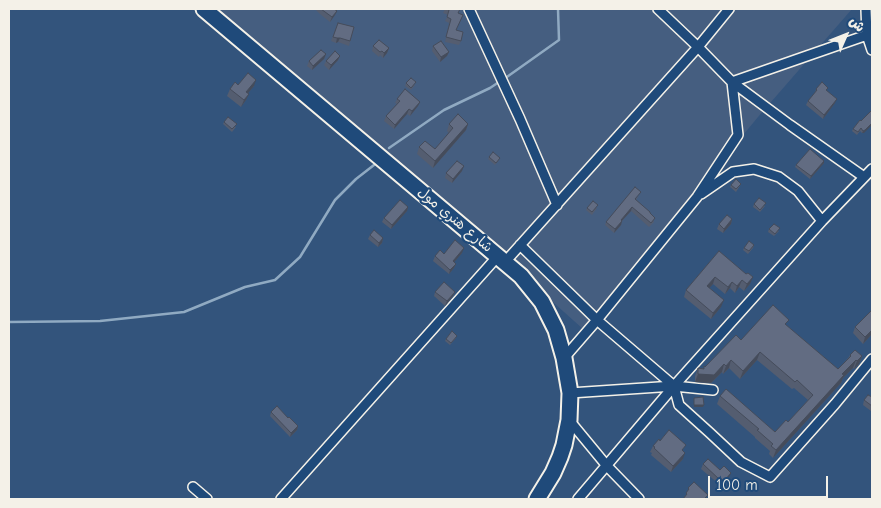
<!DOCTYPE html>
<html>
<head>
<meta charset="utf-8">
<style>
  body { margin:0 }
  #map { position:relative; width:881px; height:508px; overflow:hidden; background:#33547c; font-family:"Comic Neue","Playpen Sans Arabic",sans-serif }
  canvas { display:block }
  .frame { position:absolute; inset:0; border:10px solid #f4f1e8; pointer-events:none }
  .north { position:absolute; left:821px; top:10px; width:50px; height:50px; -webkit-text-stroke:4px #1f4a7a; paint-order:stroke; rotate:46deg; font-size:14px; font-weight:700; line-height:20px; text-align:center; color:#f4f1e8 }
  .north::after { content:''; display:block; margin:auto; width:18px; height:22px; background:#f4f1e8; clip-path:polygon(50% 0,100% 100%,50% 72%,0 100%) }
  .scale { position:absolute; left:708px; top:476px; width:120px; height:22px; box-sizing:border-box; border:2px solid #f4f1e8; border-top:0; padding-left:6px; font-size:15px; line-height:18px; white-space:nowrap; color:#f4f1e8; -webkit-text-stroke:4px #1f4a7a; paint-order:stroke }
</style>
</head>
<body>
<div id="map">
<canvas width="881" height="508"></canvas>
<div class="frame"></div>
<div class="north">ش</div>
<div class="scale">100 m</div>
</div>
<script>
const c = document.querySelector('canvas').getContext('2d');
c.lineJoin = 'round';
function fillPath(path, color) {
  c.fillStyle = color;
  c.fill(path, 'evenodd');
}
function poly(rows) {
  const path = new Path2D();
  for (const r of rows) {
    path.moveTo(r[0], r[1]);
    for (let i = 2; i < r.length; i += 2) path.lineTo(r[i], r[i + 1]);
  }
  return path;
}
function trace(path, color, width, dash) {
  c.strokeStyle = color;
  c.lineWidth = width;
  c.lineCap = dash ? 'butt' : 'round';
  c.setLineDash(dash || []);
  c.stroke(path);
}
function write(font, color, halo, rows, align = 'center') {
  c.font = font + ' "Comic Neue","Playpen Sans Arabic",sans-serif';
  c.lineWidth = 4.5;
  c.setLineDash([]);
  c.textBaseline = 'middle';
  c.strokeStyle = halo;
  c.fillStyle = color;
  for (const [text, x, y, turn = 0] of rows) {
    c.save();
    c.translate(x, y);
    c.rotate((+turn || 0) * Math.PI / 180);
    c.textAlign = isNaN(turn) ? turn : align;
    if (halo) c.strokeText(text, 0, 0);
    c.fillText(text, 0, 0);
    c.restore();
  }
}
const built = poly([
  [218,9,852,9,758,117,583,329,337,109]
]);
const stream = poly([
  [504,79,559,40,558,9],
  [389,148,444,110,490,88,499,82],
  [9,322,100,321,184,312,245,287,275,280,300,257,335,200,356,179,374,165]
]);
const minor = poly([
  [469,9,520,119,557,205],
  [658,9,698,47,732,82,790,125,864,177],
  [866,9,867,35,872,50],
  [732,82,867,35],
  [701,194,733,172,754,169,779,177,798,191,822,221],
  [520,245,597,320,674,386,713,390],
  [505,262,698,47,729,9],
  [564,358,597,320,697,197,738,135,732,82],
  [570,393,674,386,679,405,710,433,741,462,770,477,835,404,872,359],
  [569,420,607,466,639,499],
  [193,487,207,499],
  [281,499,498,256],
  [578,499,674,386,822,221,872,169]
]);
const trunk = poly([
  [204,9,521,276,542,302,556,330,564,358,570,393,569,420,564,445,560,457,553,473,537,499]
]);
const wall = poly([
  [315,9,334,9,337,11,335,15,330,22,320,14],
  [445,9,460,9,458,13,456,31,461,41,459,45,445,42,449,23,445,21,448,15,443,13],
  [338,23,354,27,349,46,338,42,336,43,331,41],
  [373,46,389,48,387,53,383,58,380,55,379,57,372,51],
  [433,46,449,52,447,56,440,62,432,51],
  [326,54,324,59,312,70,307,66,309,61],
  [340,56,338,60,329,70,324,65,326,61],
  [406,83,415,85,411,90,405,86],
  [238,85,254,86,248,93,246,100,241,107,227,96,230,89],
  [816,89,827,91,835,103,823,119,806,105,808,101,815,93],
  [397,99,420,102,418,106,410,116,407,114,394,129,384,121,386,116,397,104,395,103],
  [860,120,864,133,862,133,860,131,857,135,852,131,853,129],
  [224,122,236,127,232,132,223,124],
  [449,124,468,124,466,130,433,168,417,154,419,147,435,149,449,133,447,131],
  [489,157,499,160,495,165,488,159],
  [824,163,810,179,795,167,796,165],
  [462,171,452,183,445,178,446,173],
  [741,184,736,192,730,187,731,185],
  [639,196,636,200,650,213,654,222,649,227,631,211,622,221,621,225,614,233,605,225,606,222],
  [754,204,765,206,760,212,753,207],
  [408,207,407,211,391,229,382,222,384,218],
  [587,208,597,208,592,215,586,210],
  [732,219,731,224,723,233,717,229,719,224],
  [769,229,779,231,774,236,768,232],
  [370,235,383,238,382,243,378,247,368,239],
  [754,245,753,248,748,254,743,250,744,248],
  [719,251,750,284,744,291,739,287,735,293,730,288,725,294,713,284,709,288,721,307,711,319,684,297,686,290],
  [462,253,454,262,456,264,454,268,449,274,433,261,435,256,444,254],
  [435,292,455,292,453,296,445,306,434,296],
  [787,326,838,369,849,357,850,355,862,356,859,364,854,369,853,368,843,378,841,383,773,458,769,454,770,451,755,438,755,437,717,404,720,396,775,432,788,422,808,400,794,388,792,389,757,360,740,379,729,368,723,374,722,372,711,383,695,382,695,376,698,368,704,369,741,340],
  [855,327,872,334,863,344,853,333],
  [456,338,450,345,445,341,446,339],
  [872,397,872,410,871,411,863,405,864,400],
  [271,412,288,418,298,426,297,430,290,437,270,416],
  [660,441,683,451,683,459,671,472,651,455,652,453,650,452,653,446],
  [703,464,720,470,729,477,722,486,719,484,701,469]
]);
const shadedWall = poly([
  [337,11,335,15,330,22,332,17],
  [337,38,340,38,338,42,336,43],
  [389,48,387,53,383,58,384,53],
  [449,52,447,56,440,62,441,57],
  [326,54,324,59,312,70,313,66],
  [340,56,338,60,329,70,331,65],
  [256,80,254,86,244,98,246,92],
  [249,94,246,100,241,107,244,100],
  [837,99,835,103,823,119,824,115],
  [420,102,418,106,410,116,412,111],
  [409,109,407,114,394,129,395,125],
  [872,123,872,125,864,133,862,133,863,131],
  [468,124,466,130,433,168,435,161],
  [824,161,824,163,810,179,811,176],
  [464,166,462,171,452,183,453,179],
  [408,207,407,211,391,229,392,225],
  [632,207,631,211,619,224,621,220],
  [732,219,731,224,723,233,724,229],
  [622,221,621,225,614,233,615,229],
  [383,238,382,243,378,247,379,243],
  [464,248,462,253,451,266,453,261],
  [456,264,454,268,449,274,450,270],
  [715,277,713,284,705,293,707,286],
  [753,277,750,284,744,291,747,284],
  [742,280,739,287,735,293,737,286],
  [732,282,730,288,725,294,728,287],
  [455,292,453,296,445,306,447,301],
  [724,300,721,307,711,319,713,313],
  [872,330,872,334,863,344,865,337],
  [760,352,757,360,740,379,743,371],
  [862,356,859,364,854,369,857,361],
  [731,360,729,368,723,374,726,366],
  [856,360,853,368,843,378,841,383,773,458,776,450,842,374],
  [724,364,722,372,711,383,695,382,698,374],
  [694,405,704,405,703,407,694,407],
  [298,426,297,430,290,437,291,433],
  [685,453,683,459,671,472,673,466],
  [731,473,729,477,722,486,724,481]
]);
const building = poly([
  [321,9,334,9,337,11,332,17,321,9],
  [446,9,460,9,458,13,463,15,456,30,463,32,461,41,446,37,451,19,447,17,449,10,446,9],
  [338,23,354,27,350,41,340,38,337,38,333,37,338,23],
  [379,40,389,48,384,53,382,51,380,52,373,46,379,40],
  [441,41,449,52,441,57,433,46,441,41],
  [321,50,326,54,313,66,309,61,321,50],
  [335,51,340,56,331,65,326,61,335,51],
  [248,73,256,80,246,92,249,94,244,100,230,89,235,82,238,85,248,73],
  [411,78,416,82,411,88,406,83,411,78],
  [822,82,828,88,826,90,837,99,824,115,808,101,817,90,816,89,822,82],
  [405,89,420,102,412,111,409,109,395,125,386,116,400,101,397,99,405,89],
  [872,110,872,123,865,130,863,131,861,128,858,132,853,129,860,120,861,121,872,110],
  [458,114,468,124,435,161,419,147,425,141,435,149,453,128,449,124,458,114],
  [228,117,237,124,232,129,224,122,228,117],
  [810,149,824,161,811,176,796,165,810,149],
  [493,152,500,158,496,163,489,157,493,152],
  [457,161,464,166,453,179,446,173,457,161],
  [736,179,741,184,736,189,731,185,736,179],
  [635,187,641,192,635,199,650,212,650,213,655,218,651,223,632,207,621,220,622,221,615,229,606,222,635,187],
  [759,198,766,203,760,210,754,204,759,198],
  [400,200,408,207,392,225,384,218,400,200],
  [593,201,598,205,592,212,587,208,593,201],
  [727,215,732,219,724,229,719,224,727,215],
  [774,224,780,228,775,234,769,229,774,224],
  [374,230,383,238,379,243,370,235,374,230],
  [455,240,464,248,453,261,456,264,450,270,435,256,440,250,444,254,455,240],
  [749,241,754,245,749,251,744,248,749,241],
  [719,251,746,274,748,273,753,277,747,284,742,280,737,286,732,282,728,287,715,277,707,286,724,300,713,313,686,290,719,251],
  [444,282,455,292,447,301,435,292,444,282],
  [773,305,789,320,785,324,838,369,851,356,850,355,855,350,862,356,857,361,856,360,842,374,844,375,776,450,771,446,773,444,757,430,759,429,720,396,726,389,775,432,786,420,788,422,813,395,797,380,795,382,760,352,743,371,731,360,726,366,724,364,714,375,698,374,698,368,704,369,704,366,705,367,736,335,741,340,773,305],
  [871,311,872,312,872,330,865,337,855,327,871,311],
  [452,331,457,336,451,343,446,339,452,331],
  [868,395,872,397,872,406,864,400,868,395],
  [703,397,704,405,694,405,694,398,703,397],
  [277,406,288,418,289,417,298,426,291,433,271,412,277,406],
  [669,430,686,445,682,450,685,453,673,466,654,448,655,447,653,446,659,439,660,441,669,430],
  [708,459,720,470,724,466,731,473,724,481,721,479,720,480,703,464,708,459],
  [694,482,708,495,704,499,683,499,687,494,686,493,689,489,688,488,694,482]
]);
const streetNames = [
  ["شارع هنري مول",455,220,40]
];
fillPath(built, '#455e80');
trace(stream, '#90aac2', 2.5);
trace(minor, '#f4f1e8', 12);
trace(trunk, '#f4f1e8', 19);
trace(minor, '#1f4a7a', 9);
trace(trunk, '#1f4a7a', 15);
fillPath(wall, '#545d70');
fillPath(shadedWall, '#454c5b');
fillPath(building, '#626c82');
trace(building, '#454c5b', 1);
write('14px', '#f4f1e8', '#1f4a7a', streetNames);
</script>
</body>
</html>
